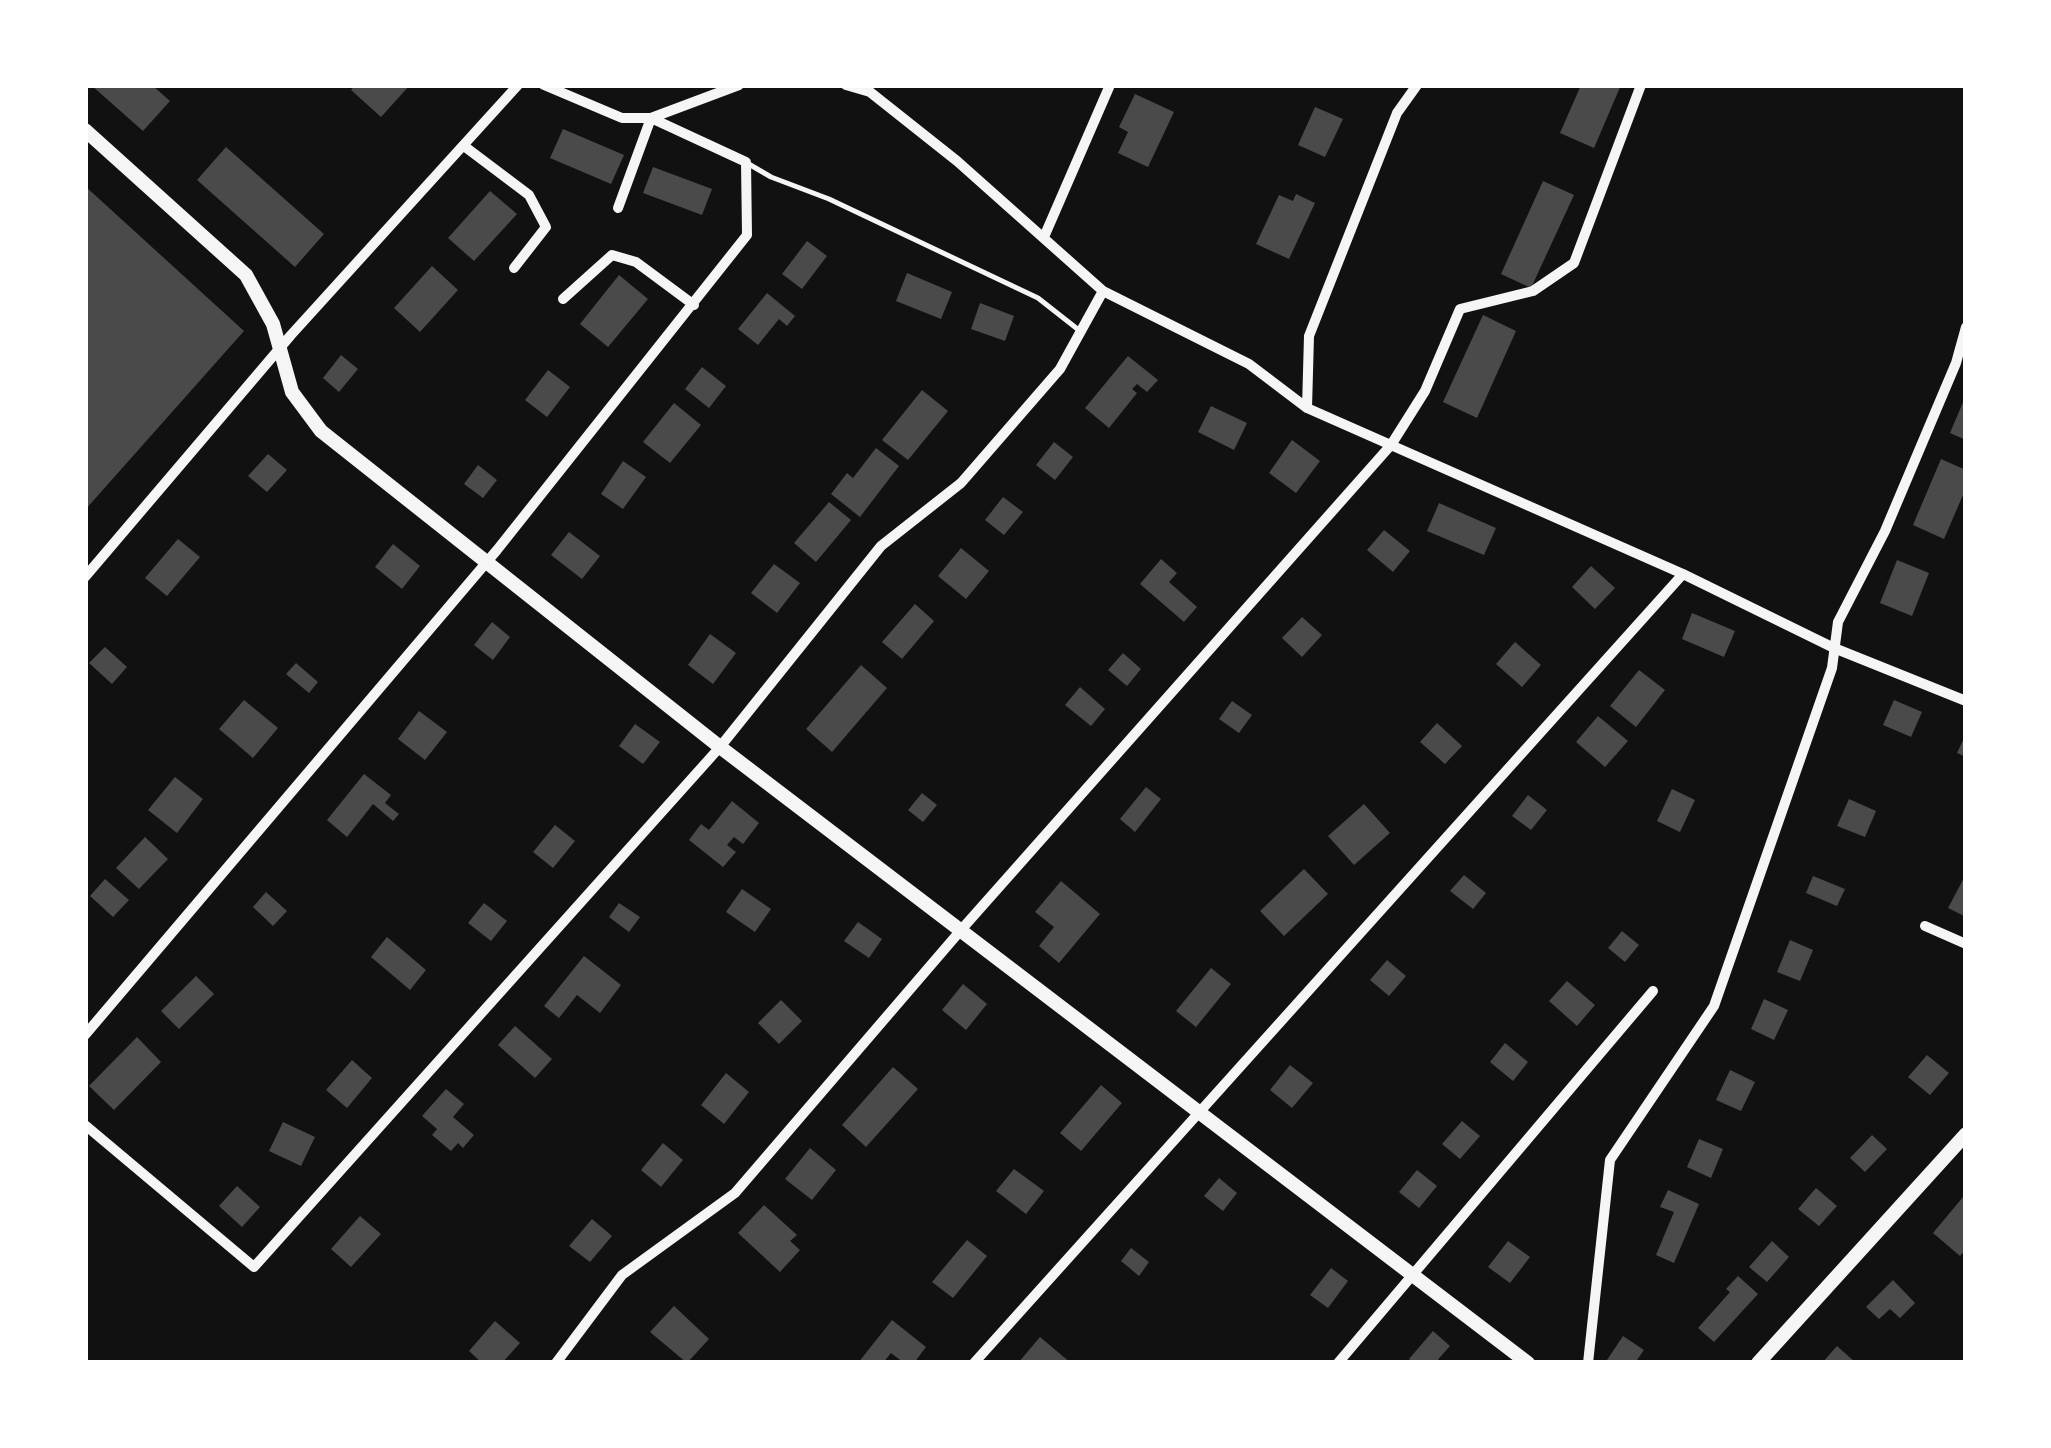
<!DOCTYPE html>
<html>
<head>
<meta charset="utf-8">
<style>
  body { margin:0 }
  #map { position:relative; width:2051px; height:1448px; overflow:hidden; background:#111; font-family:"PT Sans Narrow",sans-serif }
  canvas { display:block }
  .frame { position:absolute; inset:0; border:88px solid #fff; pointer-events:none }
</style>
</head>
<body>
<div id="map">
<canvas width="2051" height="1448"></canvas>
<div class="frame"></div>
</div>
<script>
const c = document.querySelector('canvas').getContext('2d');
c.lineJoin = 'round';
function fillPath(path, color) {
  c.fillStyle = color;
  c.fill(path, 'evenodd');
}
function poly(rows) {
  const path = new Path2D();
  for (const r of rows) {
    path.moveTo(r[0], r[1]);
    for (let i = 2; i < r.length; i += 2) path.lineTo(r[i], r[i + 1]);
  }
  return path;
}
function trace(path, color, width, dash) {
  c.strokeStyle = color;
  c.lineWidth = width;
  c.lineCap = dash ? 'butt' : 'round';
  c.setLineDash(dash || []);
  c.stroke(path);
}
const building = poly([
  [91,85,152,85,170,101,143,131],
  [355,85,410,85,381,117,351,90],
  [1581,85,1621,85,1594,148,1560,133],
  [1135,94,1174,112,1148,167,1118,153,1128,132,1119,127],
  [1315,107,1343,119,1325,157,1298,145],
  [563,129,624,155,611,184,550,158],
  [226,147,324,234,295,267,197,180],
  [653,167,712,189,702,215,643,193],
  [1543,181,1574,195,1531,288,1501,274],
  [85,186,244,331,85,510],
  [490,191,517,214,474,261,448,238],
  [1296,194,1315,203,1289,259,1256,244,1279,195,1293,201],
  [807,241,827,256,802,289,782,274],
  [432,266,458,290,420,332,394,308],
  [907,273,952,292,941,319,896,301],
  [619,275,648,299,608,347,580,324],
  [767,293,795,316,787,326,779,319,758,345,738,329],
  [980,303,1014,316,1005,341,971,329],
  [1483,315,1516,331,1477,418,1443,402],
  [341,355,358,369,339,392,323,378],
  [1128,356,1158,380,1147,392,1137,384,1132,389,1137,393,1109,428,1085,408],
  [702,367,726,386,709,408,685,389],
  [548,370,570,387,547,417,525,400],
  [922,390,948,411,908,460,882,440],
  [1966,395,1966,440,1950,433],
  [674,403,701,425,670,463,643,442],
  [1211,406,1247,423,1234,450,1198,432],
  [1292,440,1320,461,1296,493,1269,473],
  [1054,442,1073,457,1055,480,1036,465],
  [876,448,899,466,860,517,831,494,847,473,853,478],
  [268,454,287,470,267,492,248,476],
  [1941,459,1966,470,1966,488,1944,539,1913,525],
  [623,461,646,477,623,509,601,494],
  [478,465,497,480,483,498,464,484],
  [1003,497,1023,512,1004,535,985,520],
  [829,502,851,520,816,562,794,543],
  [1439,503,1496,528,1484,555,1427,531],
  [1384,530,1410,551,1393,572,1367,550],
  [569,532,600,556,582,579,551,555],
  [178,539,200,557,167,596,145,578],
  [393,544,420,566,402,589,375,567],
  [961,548,989,571,966,599,938,576],
  [1161,559,1177,573,1169,582,1197,607,1184,622,1140,584],
  [1897,560,1929,573,1912,616,1880,603],
  [774,564,800,583,777,613,751,593],
  [1591,566,1615,588,1595,609,1572,587],
  [915,604,934,621,902,659,882,642],
  [1692,613,1735,631,1724,657,1682,639],
  [1302,617,1322,635,1302,657,1282,638],
  [492,622,510,637,493,660,474,645],
  [710,634,736,653,713,684,688,665],
  [1515,642,1541,665,1522,687,1496,664],
  [105,647,127,667,112,684,89,663],
  [1123,653,1141,669,1127,686,1108,670],
  [296,663,318,682,309,693,286,674],
  [861,665,887,688,832,752,806,729],
  [1639,670,1665,690,1636,727,1610,706],
  [1080,687,1105,709,1091,726,1065,705],
  [244,700,278,728,253,758,219,729],
  [1894,700,1922,712,1911,737,1883,725],
  [1232,701,1252,715,1239,733,1219,719],
  [419,711,447,732,425,760,398,739],
  [1598,716,1628,741,1605,767,1576,742],
  [1437,723,1462,746,1445,764,1420,742],
  [635,724,660,742,643,764,619,746],
  [1966,734,1966,757,1957,753],
  [364,774,391,795,385,803,399,814,393,821,373,804,347,837,327,820],
  [175,777,203,799,177,833,148,810],
  [1146,787,1161,799,1135,832,1120,819],
  [1672,789,1695,800,1680,832,1657,821],
  [922,793,937,805,923,822,908,810],
  [1528,795,1547,810,1531,830,1512,816],
  [1849,799,1876,811,1865,837,1837,826],
  [732,801,759,823,743,844,734,837,727,845,736,852,723,867,689,840,701,824,709,830],
  [1364,804,1390,833,1354,865,1328,836],
  [555,825,575,841,553,868,533,852],
  [145,837,168,859,139,889,116,868],
  [1304,869,1328,894,1284,936,1260,911],
  [1966,874,1966,917,1948,908],
  [1464,875,1486,893,1473,909,1450,891],
  [1813,876,1845,889,1837,906,1806,893],
  [105,879,129,900,113,917,90,896],
  [1061,881,1100,914,1059,963,1039,946,1054,927,1035,912],
  [742,889,771,909,755,932,726,912],
  [266,892,287,911,273,926,253,907],
  [484,903,507,921,491,941,468,923],
  [619,903,640,917,629,932,609,917],
  [858,922,882,939,869,958,844,941],
  [1622,931,1639,945,1625,962,1608,948],
  [387,937,426,970,410,990,371,957],
  [1790,940,1813,950,1800,981,1777,972],
  [584,956,621,985,600,1013,577,995,559,1018,544,1006],
  [1387,960,1406,976,1389,996,1370,980],
  [1211,968,1231,984,1196,1027,1176,1011],
  [196,976,214,994,179,1029,161,1011],
  [1567,981,1595,1005,1577,1026,1549,1001],
  [963,984,987,1004,966,1030,942,1010],
  [1764,999,1788,1010,1774,1040,1751,1029],
  [781,1000,802,1021,779,1044,758,1023],
  [515,1026,552,1059,535,1078,498,1045],
  [137,1037,161,1062,114,1110,89,1086],
  [1505,1043,1528,1062,1513,1081,1490,1062],
  [1927,1055,1949,1073,1930,1095,1908,1077],
  [352,1060,372,1078,347,1108,326,1090],
  [1290,1065,1313,1083,1292,1108,1270,1090],
  [893,1067,918,1089,866,1147,842,1125],
  [1730,1070,1755,1082,1741,1111,1716,1100],
  [726,1073,749,1092,724,1124,701,1105],
  [1101,1085,1122,1103,1081,1151,1060,1133],
  [446,1089,464,1104,453,1117,474,1135,463,1148,458,1143,451,1151,432,1135,437,1129,422,1116],
  [1462,1121,1480,1136,1460,1159,1442,1144],
  [283,1122,315,1137,301,1166,269,1151],
  [1872,1135,1887,1149,1865,1172,1850,1158],
  [1699,1139,1723,1149,1711,1178,1687,1167],
  [663,1143,683,1160,661,1187,641,1170],
  [810,1148,836,1170,812,1200,785,1179],
  [1014,1169,1044,1191,1026,1214,996,1191],
  [1417,1170,1437,1186,1419,1208,1399,1192],
  [1219,1178,1237,1193,1223,1211,1204,1196],
  [237,1186,260,1207,242,1227,219,1206],
  [1816,1188,1837,1206,1819,1226,1798,1209],
  [1668,1190,1699,1204,1674,1263,1656,1255,1674,1212,1660,1207],
  [1963,1197,1966,1200,1966,1249,1960,1256,1933,1233],
  [764,1205,797,1235,790,1241,800,1250,780,1272,738,1233],
  [360,1216,381,1234,351,1267,331,1249],
  [592,1219,612,1236,590,1262,569,1246],
  [967,1240,987,1256,953,1298,932,1282],
  [1508,1241,1530,1257,1510,1283,1488,1267],
  [1772,1241,1789,1257,1767,1282,1749,1267],
  [1131,1248,1149,1262,1139,1276,1121,1261],
  [1331,1268,1348,1281,1328,1308,1310,1295],
  [1738,1276,1758,1294,1714,1342,1698,1328,1730,1292,1726,1289],
  [1893,1280,1915,1303,1900,1318,1890,1309,1879,1319,1866,1307],
  [674,1306,709,1339,687,1363,650,1332],
  [892,1320,926,1347,914,1363,904,1363,891,1353,883,1363,858,1363],
  [495,1321,520,1343,502,1363,482,1363,469,1351],
  [1433,1331,1450,1346,1435,1363,1413,1363,1409,1359],
  [1623,1336,1644,1350,1635,1363,1605,1363],
  [1040,1337,1071,1363,1018,1363],
  [1837,1346,1856,1363,1822,1363]
]);
const service = poly([
  [747,163,771,177,829,199,1038,298,1080,331]
]);
const minor = poly([
  [846,85,870,92,957,161,1103,291,1249,364,1307,408,1683,574,1834,648,1966,701],
  [651,118,739,85],
  [464,146,529,195,546,227,514,268],
  [618,208,651,118],
  [1044,237,1110,85],
  [563,299,612,255,636,262,694,305],
  [1307,408,1309,336,1397,113,1417,85],
  [85,577,291,335,518,85],
  [1925,926,1966,944],
  [85,1035,497,550,747,235,746,162,651,118,622,118,544,85],
  [85,1125,254,1267,720,747,881,546,961,483,1060,369,1103,291],
  [556,1363,622,1275,735,1193,961,930,1391,445,1425,391,1460,309,1533,291,1574,263,1641,85],
  [974,1363,1683,574],
  [1338,1363,1653,991],
  [1588,1363,1610,1160,1714,1006,1832,668,1838,622,1885,531,1956,363,1966,327]
]);
const tertiary = poly([
  [85,130,246,275,273,324,292,392,321,431,720,747,1528,1363],
  [1758,1363,1966,1134]
]);
fillPath(building, '#4a4a4a');
trace(service, '#f5f5f5', 5);
trace(minor, '#f5f5f5', 10);
trace(tertiary, '#f5f5f5', 14);
</script>
</body>
</html>
